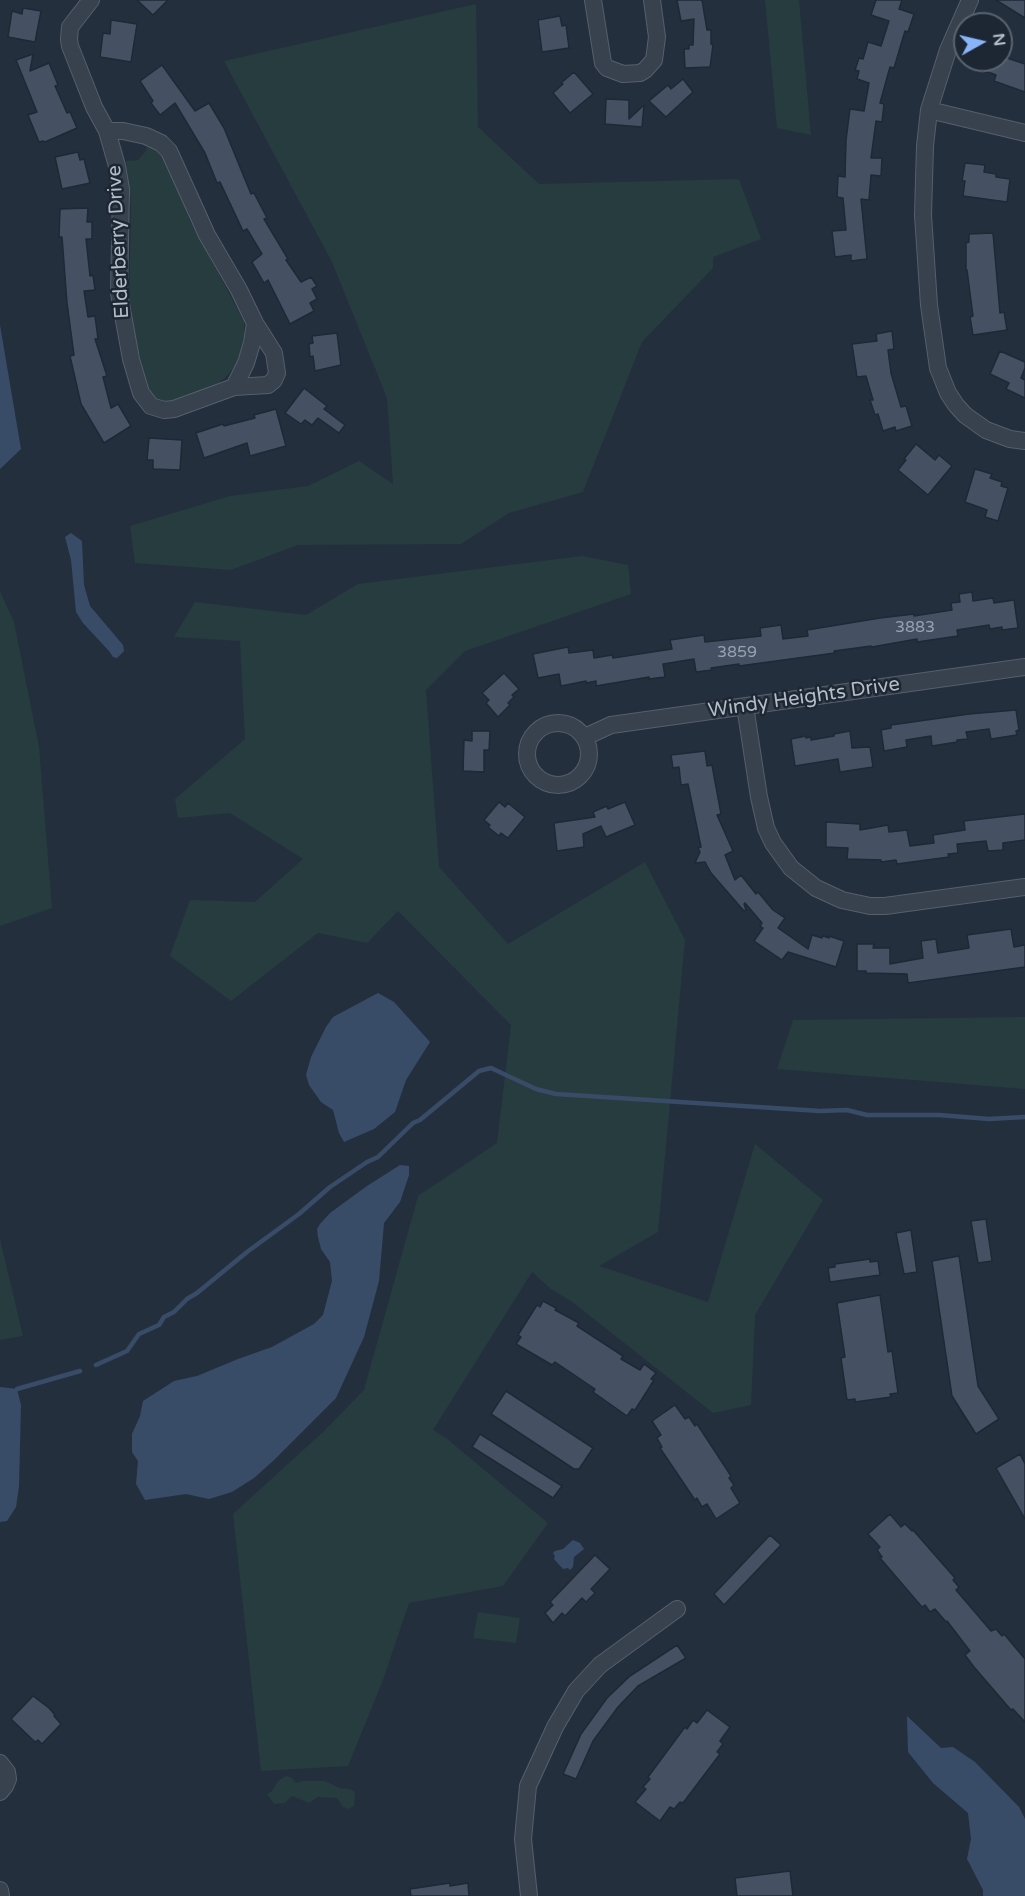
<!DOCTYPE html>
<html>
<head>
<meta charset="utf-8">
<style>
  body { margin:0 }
  #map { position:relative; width:1025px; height:1896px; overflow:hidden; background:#242f3e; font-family:"Varela Round",sans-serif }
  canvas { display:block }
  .north { position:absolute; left:953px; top:12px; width:60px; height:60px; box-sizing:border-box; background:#1d2633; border:2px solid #59626f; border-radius:50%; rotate:82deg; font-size:16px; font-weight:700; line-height:24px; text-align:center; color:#b4bcc9 }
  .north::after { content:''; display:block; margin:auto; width:21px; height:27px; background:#8ab4f8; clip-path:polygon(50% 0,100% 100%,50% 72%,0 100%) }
</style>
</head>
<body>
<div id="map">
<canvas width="1025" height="1896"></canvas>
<div class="north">N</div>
</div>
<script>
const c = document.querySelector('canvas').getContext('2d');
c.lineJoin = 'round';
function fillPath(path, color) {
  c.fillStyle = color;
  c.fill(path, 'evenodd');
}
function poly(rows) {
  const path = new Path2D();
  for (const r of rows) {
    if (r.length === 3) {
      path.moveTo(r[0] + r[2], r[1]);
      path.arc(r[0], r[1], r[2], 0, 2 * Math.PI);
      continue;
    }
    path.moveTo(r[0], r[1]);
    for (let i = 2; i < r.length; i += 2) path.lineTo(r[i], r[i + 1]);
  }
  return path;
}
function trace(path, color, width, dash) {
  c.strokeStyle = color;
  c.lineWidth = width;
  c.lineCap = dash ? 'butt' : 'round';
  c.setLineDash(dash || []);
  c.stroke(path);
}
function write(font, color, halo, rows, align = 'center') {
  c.font = font + ' "Varela Round",sans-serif';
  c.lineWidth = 5;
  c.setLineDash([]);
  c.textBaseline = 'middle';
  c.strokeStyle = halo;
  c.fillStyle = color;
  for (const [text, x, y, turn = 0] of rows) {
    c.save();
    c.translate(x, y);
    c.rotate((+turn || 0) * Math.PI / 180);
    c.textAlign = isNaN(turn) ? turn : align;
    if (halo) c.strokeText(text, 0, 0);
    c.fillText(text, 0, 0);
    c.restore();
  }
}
const green = poly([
  [765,0,799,0,811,135,777,128],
  [476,4,478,127,539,184,739,179,761,239,713,257,713,268,642,342,583,492,509,513,461,544,298,545,231,570,135,563,130,526,230,496,308,486,359,461,393,484,387,398,332,262,224,61],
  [148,144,158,151,166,163,191,223,244,321,244,337,241,355,236,365,225,378,208,390,164,403,154,398,149,390,131,322,129,304,131,204,126,161,138,160,146,151],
  [582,556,628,565,631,594,465,651,426,690,439,867,508,944,645,862,685,940,658,1232,599,1266,708,1302,755,1144,823,1200,755,1315,751,1405,713,1413,571,1301,551,1289,532,1272,433,1430,446,1438,548,1523,503,1586,409,1603,383,1680,348,1766,261,1771,233,1514,323,1432,364,1390,418,1196,497,1143,511,1025,398,911,367,943,318,933,231,1001,170,956,190,900,255,902,303,859,230,813,178,818,175,799,245,739,240,641,174,637,195,602,306,615,358,584],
  [0,591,14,622,39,747,52,908,0,926],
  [1025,1017,1025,1089,777,1069,793,1020],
  [0,1239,23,1336,0,1340],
  [478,1612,520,1618,516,1643,473,1638],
  [286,1776,292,1778,296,1783,302,1781,325,1781,339,1788,350,1789,355,1792,354,1806,349,1809,343,1807,337,1798,318,1797,309,1803,292,1796,285,1803,274,1804,267,1794,272,1791,278,1781]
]);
const water = poly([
  [0,325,21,449,0,469],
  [71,533,82,541,84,585,90,606,123,645,124,651,117,658,113,657,109,651,83,623,76,612,71,560,65,537],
  [378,993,394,1002,430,1042,406,1080,395,1112,374,1129,344,1142,339,1133,333,1110,321,1102,309,1085,306,1075,311,1057,326,1027,333,1017],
  [400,1165,409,1166,409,1175,400,1202,384,1223,379,1281,364,1337,336,1398,274,1460,254,1478,232,1492,209,1499,186,1494,145,1500,136,1484,138,1461,132,1452,132,1434,140,1416,143,1401,174,1381,197,1376,238,1359,272,1347,314,1324,323,1315,332,1281,330,1262,321,1249,318,1237,317,1229,320,1224,330,1213,367,1186],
  [0,1387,17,1389,21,1405,19,1486,16,1507,7,1521,0,1522],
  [573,1540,580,1543,584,1549,574,1557,573,1567,570,1570,568,1568,563,1569,554,1559,555,1556,553,1553,555,1551,563,1549],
  [907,1716,941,1748,953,1747,975,1762,1019,1807,1025,1819,1025,1896,983,1896,983,1890,967,1859,971,1839,968,1813,933,1783,908,1752]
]);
const stream = poly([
  [96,1365,127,1351,139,1334,159,1325,164,1317,174,1312,187,1299,197,1293,247,1252,299,1214,330,1187,367,1162,378,1157,413,1123,420,1120,479,1071,491,1068,536,1089,556,1094,820,1111,847,1110,867,1115,939,1115,989,1119,1025,1117],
  [17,1389,80,1371]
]);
const building = poly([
  [137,0,168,0,153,15,137,0],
  [677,0,702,0,707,30,711,30,711,44,713,45,710,67,685,68,684,49,689,49,689,45,693,45,694,19,681,21,677,0],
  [876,0,902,0,899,9,914,14,908,32,905,31,894,68,890,67,880,103,884,104,882,122,876,121,871,158,882,158,881,176,871,175,869,200,861,199,867,259,851,261,851,255,835,257,832,231,846,230,843,198,837,197,838,176,845,177,846,140,850,109,864,111,869,83,857,79,859,71,855,70,859,58,863,59,868,42,881,46,889,21,871,15,876,0],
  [996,0,1025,0,1025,18,996,0],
  [23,8,41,11,35,42,8,37,12,11,22,14,23,8],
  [560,16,562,26,566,25,569,48,542,52,538,20,560,16],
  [111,20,137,24,131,62,100,57,103,33,110,34,111,20],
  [33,54,30,71,49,63,58,85,55,86,67,113,70,112,77,128,45,142,43,141,39,142,28,115,37,112,16,60,33,54],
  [1001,56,1025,64,1025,92,994,81,996,75,960,62,960,60,1001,60,1001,56],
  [162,65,195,111,209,103,224,128,251,194,254,193,267,218,264,219,288,259,286,260,301,282,311,277,317,286,312,289,317,299,310,303,314,311,290,324,268,280,264,283,252,262,262,254,247,229,243,231,220,182,217,183,205,153,175,103,160,115,151,103,153,101,140,81,162,65],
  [574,72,593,94,570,113,553,93,563,84,561,83,574,72],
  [683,79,693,92,666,117,649,101,668,85,671,89,683,79],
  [606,99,629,100,629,119,644,105,642,127,605,124,606,99],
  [78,152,80,160,84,159,90,183,62,189,55,157,78,152],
  [965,163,985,165,984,172,996,174,996,177,1010,179,1007,202,963,196,965,181,962,181,965,163],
  [88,208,87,222,92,222,92,239,86,239,90,276,93,275,95,290,84,291,88,317,95,316,98,339,95,339,107,376,103,377,111,408,118,404,131,426,104,443,81,404,70,356,74,355,67,303,62,237,59,237,60,209,88,208],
  [993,233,1000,313,1004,312,1007,330,973,335,970,317,973,316,967,270,966,270,966,243,969,242,969,234,993,233],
  [892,331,894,349,888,350,891,373,901,407,906,406,912,426,896,431,895,427,883,431,878,414,875,415,870,400,873,400,866,376,857,377,852,344,877,341,876,334,892,331],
  [337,333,341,365,315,371,313,356,310,357,309,344,313,343,312,336,337,333],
  [1000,351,1025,362,1025,368,1021,378,1025,380,1025,398,1006,389,1009,383,990,374,1000,351],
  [304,388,327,406,324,409,345,425,339,433,318,418,312,425,305,420,301,424,285,413,304,388],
  [276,409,286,446,250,456,247,443,204,458,196,433,223,424,224,426,255,418,254,415,276,409],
  [149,438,182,440,180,470,153,469,153,460,147,460,149,438],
  [916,444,935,460,939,455,952,466,928,495,898,470,906,460,904,459,916,444],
  [975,469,992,474,990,478,1002,482,1001,486,1008,488,998,521,985,517,987,510,965,502,975,469],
  [972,592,973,601,993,598,994,603,1014,600,1018,628,1002,630,1002,627,990,629,989,625,957,630,958,636,917,642,917,639,872,647,871,646,834,651,835,653,739,666,739,664,711,668,712,670,696,672,694,659,663,664,665,677,649,679,649,677,596,686,596,681,586,683,586,681,561,686,559,674,538,678,533,654,568,647,569,653,593,650,594,658,612,655,613,658,672,649,670,640,704,635,705,642,761,636,760,628,781,625,783,639,808,636,807,630,880,618,914,614,914,616,952,610,951,603,960,602,959,594,972,592],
  [504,673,519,689,512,695,514,697,508,703,510,705,498,717,486,703,489,700,482,693,504,673],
  [1016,710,1019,730,1016,731,1017,735,991,739,989,729,966,732,968,739,957,740,957,742,932,746,931,736,906,740,907,747,884,751,881,730,891,728,891,725,969,714,1016,710],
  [472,731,490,731,489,750,484,750,484,772,463,771,464,740,472,741,472,731],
  [850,731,852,748,870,747,873,767,840,772,838,759,795,766,791,739,806,736,806,738,811,737,811,740,834,736,834,734,850,731],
  [705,751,707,766,712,765,721,814,717,815,733,851,725,855,735,880,741,875,756,894,758,892,773,910,785,918,778,928,808,949,812,935,822,938,823,936,829,938,829,936,844,941,836,967,788,952,782,960,754,941,763,928,760,926,762,923,745,903,744,904,746,910,744,911,711,873,705,862,695,863,700,852,698,848,701,847,688,784,681,785,679,767,673,768,671,755,705,751],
  [499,802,505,807,508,803,525,817,508,838,501,833,499,836,488,827,490,825,484,820,499,802],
  [625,802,635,825,606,837,601,826,583,834,584,847,557,851,554,823,595,817,593,812,607,806,608,809,625,802],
  [1025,814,1025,840,1003,843,1003,850,988,851,986,841,957,844,958,853,948,854,949,857,897,864,896,860,881,862,881,860,847,859,848,848,826,847,826,822,860,824,860,830,888,825,889,832,907,830,910,846,934,843,933,835,965,830,964,821,1025,814],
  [1011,929,1014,947,1025,945,1025,967,908,983,907,974,866,973,866,971,857,971,857,944,874,944,873,948,890,948,890,964,923,958,921,941,936,939,938,953,969,948,967,935,1011,929],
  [986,1219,992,1261,978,1263,971,1221,986,1219],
  [911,1230,917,1272,904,1274,896,1233,911,1230],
  [959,1256,978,1386,999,1419,976,1434,952,1396,932,1261,959,1256],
  [870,1259,870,1262,878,1261,880,1275,830,1282,828,1268,835,1267,835,1264,870,1259],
  [880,1295,888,1352,892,1351,898,1393,890,1394,891,1397,855,1402,855,1399,847,1400,841,1358,845,1357,837,1303,880,1295],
  [543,1301,556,1308,555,1310,579,1323,577,1326,623,1356,621,1359,640,1370,644,1364,656,1373,651,1379,654,1380,635,1410,632,1409,627,1416,593,1392,595,1389,555,1362,552,1365,516,1344,521,1337,518,1335,537,1305,540,1307,543,1301],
  [506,1391,593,1448,579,1469,574,1469,491,1414,506,1391],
  [675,1405,685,1419,689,1417,695,1426,697,1424,731,1476,729,1478,734,1485,731,1488,740,1503,716,1519,707,1504,702,1507,697,1498,695,1500,660,1448,662,1447,657,1438,661,1435,652,1421,675,1405],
  [480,1434,562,1486,553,1498,472,1447,480,1434],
  [1020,1454,1025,1464,1025,1519,996,1468,1020,1454],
  [890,1514,901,1527,905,1524,912,1531,913,1530,955,1578,953,1580,959,1587,956,1590,991,1631,996,1629,1002,1636,1004,1634,1025,1659,1025,1722,1013,1709,1011,1710,974,1667,965,1655,970,1651,947,1621,946,1622,935,1609,930,1612,925,1605,922,1607,880,1558,882,1557,877,1550,880,1547,868,1534,890,1514],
  [770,1535,781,1545,724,1605,714,1594,770,1535],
  [595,1555,610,1569,591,1589,595,1593,586,1602,582,1598,565,1616,562,1613,553,1623,545,1613,553,1605,550,1602,595,1555],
  [677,1645,686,1658,638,1686,618,1707,593,1741,576,1779,563,1774,581,1734,607,1698,630,1676,677,1645],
  [33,1696,49,1708,55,1715,54,1716,61,1724,42,1744,38,1740,35,1742,11,1719,33,1696],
  [707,1710,730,1727,720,1741,723,1744,717,1752,720,1754,683,1803,680,1802,674,1809,670,1807,660,1821,635,1802,646,1789,643,1787,650,1779,648,1777,685,1727,687,1729,693,1720,697,1723,707,1710],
  [790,1871,793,1896,737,1896,735,1878,790,1871],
  [450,1883,450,1886,468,1883,469,1896,411,1896,410,1889,450,1883]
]);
const minor = poly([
  [91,0,70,27,69,39,70,46,94,107,107,131,117,166,121,189,119,293,131,359,141,393,151,406,164,410,174,409,234,387,268,385,274,380,277,373,274,353,255,323,239,290,207,235,169,151,161,143,146,136,123,131,107,131],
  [593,0,603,63,607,68,623,74,640,73,645,70,654,60,657,37,652,0],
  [970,0,948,50,929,110,925,146,923,215,929,305,938,368,948,393,956,405,965,415,986,430,1010,439,1025,441],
  [929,110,1025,133],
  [234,387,246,363,252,343,255,323],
  [745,706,759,797,766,828,773,843,791,868,816,888,842,900,870,906,885,906,1025,887],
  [558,754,31],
  [585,737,611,725,1025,667],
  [0,1763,7,1772,8,1779,5,1786,0,1792],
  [0,1890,1,1896],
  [529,1896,523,1839,528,1786,555,1727,576,1691,600,1665,677,1609]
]);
const numberNames = [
  ["3883",915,628],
  ["3859",737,653]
];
const streetNames = [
  ["Elderberry Drive",119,242,-93],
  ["Windy Heights Drive",804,698,-8]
];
fillPath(green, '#263c3f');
fillPath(water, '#394c67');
trace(stream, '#394c67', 4.5);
fillPath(building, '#455162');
trace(building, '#1f2835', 1.5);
trace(minor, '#565f6c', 18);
trace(minor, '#38414e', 16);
write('16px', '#98a1af', null, numberNames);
write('20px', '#b4bcc9', '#1d2633', streetNames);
</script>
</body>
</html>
